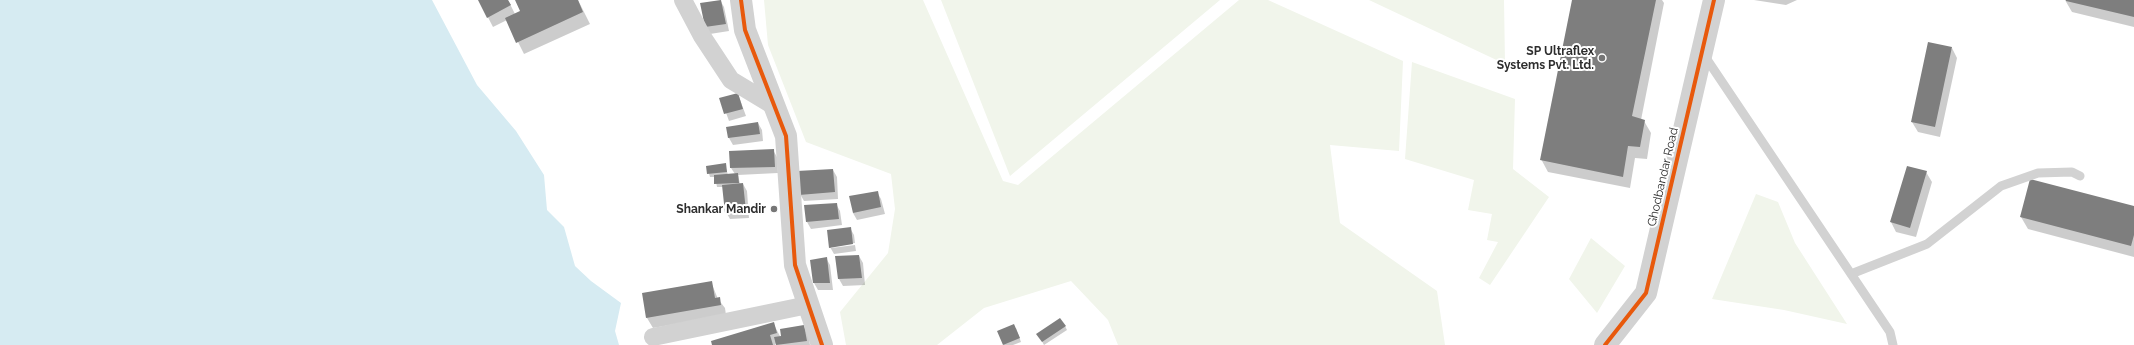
<!DOCTYPE html>
<html>
<head>
<meta charset="utf-8">
<style>
  body { margin:0 }
  canvas { display:block; background:#fff }
</style>
</head>
<body>
<canvas width="2134" height="345"></canvas>
<script>
const c = document.querySelector('canvas').getContext('2d');
c.lineJoin = 'round';
function fillPath(path, color) {
  c.fillStyle = color;
  c.fill(path, 'evenodd');
}
function poly(rows) {
  const path = new Path2D();
  for (const r of rows) {
    path.moveTo(r[0], r[1]);
    for (let i = 2; i < r.length; i += 2) path.lineTo(r[i], r[i + 1]);
  }
  return path;
}
function trace(path, color, width, dash) {
  c.strokeStyle = color;
  c.lineWidth = width;
  c.lineCap = dash ? 'butt' : 'round';
  c.setLineDash(dash || []);
  c.stroke(path);
}
function write(font, color, halo, rows, align = 'center') {
  c.font = font + ' Raleway,sans-serif';
  c.lineWidth = 4;
  c.setLineDash([]);
  c.textBaseline = 'middle';
  c.strokeStyle = halo;
  c.fillStyle = color;
  for (const [text, x, y, turn = 0] of rows) {
    c.save();
    c.translate(x, y);
    c.rotate((+turn || 0) * Math.PI / 180);
    c.textAlign = isNaN(turn) ? turn : align;
    if (halo) c.strokeText(text, 0, 0);
    c.fillText(text, 0, 0);
    c.restore();
  }
}
const green = poly([
  [764,0,923,0,1003,181,1018,185,1239,0,1268,0,1403,61,1399,151,1330,145,1340,223,1437,291,1445,345,1118,345,1108,320,1071,281,984,308,937,345,846,345,840,312,888,253,895,209,891,174,806,142,768,45],
  [941,0,1220,0,1010,176],
  [1369,0,1504,0,1505,64],
  [1412,62,1515,99,1513,169,1549,197,1490,285,1479,278,1498,242,1487,240,1492,214,1468,210,1474,180,1405,159],
  [1756,194,1778,202,1795,243,1847,324,1784,310,1712,299],
  [1591,238,1625,266,1597,313,1569,279]
]);
const water = poly([
  [0,0,432,0,477,85,516,131,544,175,547,210,564,227,575,266,591,281,621,303,615,331,619,345,0,345]
]);
const shadow = poly([
  [479,0,508,0,515,14,522,11,517,0,578,0,590,24,524,54,507,20,493,27],
  [720,0,724,7,729,31,710,34,706,27],
  [1573,0,1662,0,1664,3,1641,120,1644,121,1651,133,1647,159,1635,158,1630,188,1548,172,1541,159],
  [1754,0,1797,0,1786,5],
  [2065,0,2134,0,2134,27,2072,12],
  [1952,48,1957,58,1940,137,1918,132,1912,122],
  [738,94,746,116,729,121,721,99],
  [758,123,762,130,763,141,733,145,729,138,727,128],
  [773,150,777,157,778,173,738,175,740,184,743,184,747,191,749,218,730,219,726,212,724,187,717,187,715,177,710,177,707,167,725,165,728,175,735,174,731,168,730,152],
  [833,170,837,177,838,199,804,201,800,194],
  [1926,172,1932,182,1916,237,1896,232,1891,222],
  [877,192,881,199,885,214,857,220,853,213],
  [836,204,840,211,842,225,811,229,807,222],
  [2134,208,2134,257,2028,229,2021,217],
  [850,228,854,235,855,243,831,246,831,248,855,245,856,251,834,254,830,247],
  [859,256,863,263,865,285,843,286,839,279],
  [826,258,830,265,833,290,818,290,814,283],
  [711,282,718,299,725,308,726,315,653,328,647,318,643,294],
  [773,323,781,338,804,326,808,333,810,345,776,345,775,343,775,345,713,345],
  [1065,326,1067,330,1044,345,1038,334],
  [1016,328,1021,342,1013,345,1004,345,998,332]
]);
const building = poly([
  [478,0,508,0,511,5,487,18],
  [515,0,578,0,583,12,516,43,505,18,520,11],
  [721,0,726,24,705,27,700,3],
  [1572,0,1656,0,1632,116,1645,120,1640,147,1628,146,1623,177,1540,160],
  [2066,0,2134,0,2134,17,2066,1],
  [1928,42,1952,47,1935,127,1911,122],
  [738,93,743,109,724,114,719,98],
  [758,122,760,134,728,138,726,127],
  [774,149,775,167,730,168,729,151],
  [726,163,727,172,707,174,706,166],
  [1907,166,1927,171,1910,228,1890,222],
  [833,169,835,192,799,195,797,171],
  [738,173,739,183,714,184,714,175],
  [2030,179,2134,206,2134,235,2131,246,2020,217],
  [743,183,746,211,725,213,722,185],
  [878,191,881,207,853,213,849,196],
  [837,203,839,219,806,222,804,205],
  [851,227,853,244,829,248,827,230],
  [859,255,862,278,838,279,835,256],
  [827,257,830,283,813,283,810,260],
  [712,281,715,298,720,297,721,305,646,318,642,293],
  [1060,318,1066,326,1042,342,1036,334],
  [774,322,777,333,770,335,773,345,712,345,711,341],
  [1014,324,1020,338,1003,345,997,331],
  [804,325,807,341,776,345,774,337,781,336,780,329]
]);
const service = poly([
  [1704,55,1890,332,1893,345],
  [1851,274,1927,244,2001,186,2038,173,2072,172,2080,176]
]);
const minor = poly([
  [683,0,702,36,731,80,774,106],
  [653,337,808,305]
]);
const tertiary = poly([
  [741,0,745,30,786,136,795,265,822,345],
  [1605,345,1646,293,1714,0]
]);
const cycleway = poly([
  [741,0,745,30,786,136,795,265,822,345],
  [1605,345,1646,293,1714,0]
]);
const markers = [
  [1602,58,4,"#767676"],
  [774,209,4,"#767676"]
];
const poiNames = [
  ["SP Ultraflex",1594,51],
  ["Systems Pvt. Ltd.",1594,65],
  ["Shankar Mandir",766,209]
];
const streetNames = [
  ["Ghodbandar Road",1663,177,-77]
];
fillPath(green, '#f1f5eb');
fillPath(water, '#d6ebf2');
fillPath(shadow, '#0003');
fillPath(building, '#7e7e7e');
trace(service, '#d2d2d2', 9);
trace(minor, '#d2d2d2', 18);
trace(tertiary, '#d2d2d2', 22);
trace(cycleway, '#e8590c', 4);
for (const [x, y, r, color] of markers) {
  const dot = new Path2D();
  dot.arc(x, y, r, 0, 2 * Math.PI);
  c.fillStyle = color;
  c.fill(dot);
  trace(dot, '#fff', 1.5);
}
write('bold 12px', '#2d2d2d', '#fff', poiNames, 'right');
write('12px', '#2d2d2d', '#fff', streetNames);
</script>
</body>
</html>
